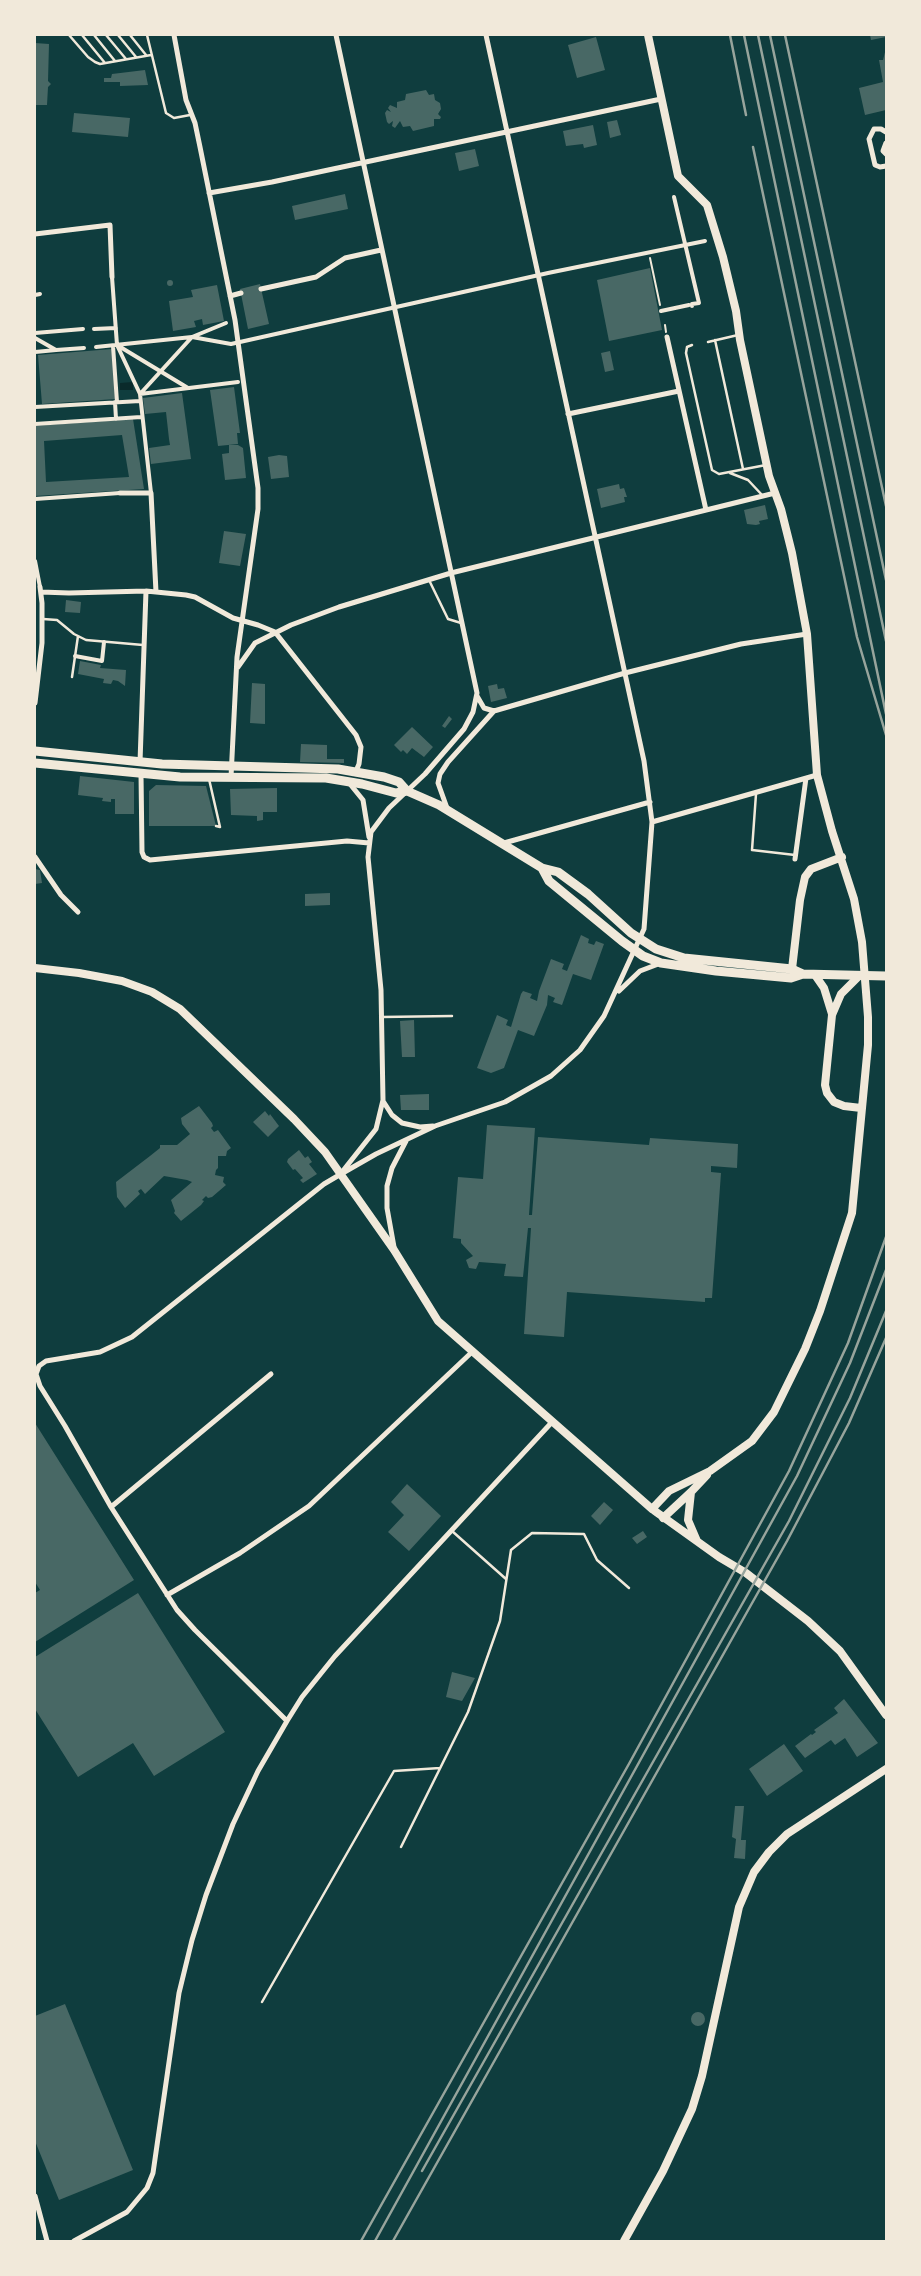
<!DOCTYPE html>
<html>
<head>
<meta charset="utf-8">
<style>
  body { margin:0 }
  #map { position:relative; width:921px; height:2276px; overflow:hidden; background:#0f3d3e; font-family:"Varela Round",sans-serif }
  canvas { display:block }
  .frame { position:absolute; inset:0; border:36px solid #f1e9da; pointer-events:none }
</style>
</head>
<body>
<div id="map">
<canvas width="921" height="2276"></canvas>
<div class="frame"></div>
</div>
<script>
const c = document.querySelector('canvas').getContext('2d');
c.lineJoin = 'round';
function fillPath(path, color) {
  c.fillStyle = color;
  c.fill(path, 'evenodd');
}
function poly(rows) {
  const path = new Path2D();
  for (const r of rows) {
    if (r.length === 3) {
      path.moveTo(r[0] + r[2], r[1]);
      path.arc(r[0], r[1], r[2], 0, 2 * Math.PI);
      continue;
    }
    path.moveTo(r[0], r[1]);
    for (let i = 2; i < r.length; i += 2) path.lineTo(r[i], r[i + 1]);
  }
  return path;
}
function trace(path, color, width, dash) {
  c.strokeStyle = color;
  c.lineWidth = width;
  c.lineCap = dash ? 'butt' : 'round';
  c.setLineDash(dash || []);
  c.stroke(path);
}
const water = poly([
  [133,382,133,390,120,390,120,383]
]);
const building = poly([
  [870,35,886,35,886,37,871,40],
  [596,37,605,70,577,78,568,45],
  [35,43,49,44,48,81,51,84,48,87,47,105,35,105],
  [886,48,886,110,865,115,859,88,883,82,879,60,883,60],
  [145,70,148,85,120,86,120,82,104,82,104,78,111,78,112,74],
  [426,90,429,95,434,94,435,100,440,103,441,109,438,114,441,117,440,119,434,119,434,126,413,131,410,126,403,127,400,121,395,128,392,126,393,121,389,124,387,122,385,113,387,110,391,112,388,108,390,105,397,108,397,102,405,100,406,94],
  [74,113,130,118,128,137,72,132],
  [617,120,621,135,610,138,607,122],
  [593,125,597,145,584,148,583,144,566,146,563,131],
  [475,149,479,166,459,171,455,153],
  [345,194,348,209,295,220,292,206],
  [650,268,662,330,609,341,597,280],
  [170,283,3],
  [260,284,269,324,248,329,240,289],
  [217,285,224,321,203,325,202,319,194,321,196,327,173,331,169,301,193,297,191,290],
  [112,349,116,399,42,404,38,355],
  [610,351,614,370,605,372,601,353],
  [234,387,240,433,237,433,238,444,218,446,210,390],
  [182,393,191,459,151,464,149,448,170,445,169,439,166,412,145,414,143,398],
  [133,419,144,489,35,496,35,426],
  [122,435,129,477,46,482,44,441],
  [229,445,238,445,243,448,246,478,225,480,222,454,229,453],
  [279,455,287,456,289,477,271,479,268,457],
  [619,484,620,489,624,488,627,497,624,497,625,502,601,508,597,489],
  [765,505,768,519,759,521,760,524,756,525,747,524,744,510],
  [224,531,246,534,240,566,219,563],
  [66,600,81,602,80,613,65,612],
  [80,661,101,665,100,668,126,670,125,686,118,681,113,680,111,684,103,683,104,679,78,674],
  [252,683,265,684,265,724,250,723],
  [497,684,498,689,504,688,507,698,491,702,488,686],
  [449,716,452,719,445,728,442,726],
  [412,727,433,747,424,757,412,748,407,754,403,750,401,752,394,745],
  [301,744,327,745,327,759,344,759,344,763,300,762],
  [80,776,134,782,134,814,115,814,115,799,111,799,111,802,102,801,103,798,78,795],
  [156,785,206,786,216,826,149,826,149,791],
  [277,788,277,812,263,812,263,820,257,821,257,816,231,815,230,789],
  [35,869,40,870,42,883,35,884],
  [330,893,330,905,305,906,305,894],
  [581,935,589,939,588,943,594,945,596,941,604,944,591,980,573,974,562,1005,553,1002,555,998,548,995,547,1005,534,1036,518,1030,504,1068,491,1073,477,1068,497,1015,508,1020,506,1025,511,1027,521,994,523,991,532,994,530,998,537,1001,539,991,551,959,564,964,562,969,567,971],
  [414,1020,415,1057,402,1057,400,1021],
  [429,1094,429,1110,401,1110,400,1095],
  [199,1106,212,1123,213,1126,211,1128,214,1132,218,1130,231,1148,227,1151,226,1156,218,1156,218,1168,216,1170,215,1175,224,1177,223,1182,226,1185,212,1197,208,1198,206,1196,202,1200,204,1201,201,1205,181,1221,174,1213,175,1211,171,1200,192,1182,187,1180,164,1176,145,1194,141,1189,138,1191,140,1194,125,1208,117,1197,116,1182,150,1156,160,1148,160,1145,177,1145,190,1134,182,1124,181,1118],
  [265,1111,269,1116,270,1114,279,1126,268,1137,253,1122],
  [487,1125,535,1128,529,1215,532,1215,538,1137,649,1145,650,1138,738,1144,737,1168,711,1166,711,1172,721,1173,712,1298,705,1298,705,1302,567,1292,564,1337,524,1334,531,1228,528,1228,523,1277,504,1276,506,1264,479,1262,476,1269,469,1268,466,1260,473,1256,461,1243,461,1239,453,1238,458,1177,483,1179],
  [299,1150,305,1158,308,1156,312,1162,309,1164,317,1174,303,1183,300,1180,303,1178,295,1169,293,1170,287,1162,288,1159],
  [35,1423,134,1580,35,1642,35,1593,40,1590,35,1582],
  [407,1484,441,1516,409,1551,388,1532,404,1515,391,1502],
  [604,1502,613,1510,600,1525,591,1516],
  [643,1531,647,1537,637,1544,632,1538],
  [138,1593,225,1732,154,1776,133,1743,78,1777,35,1709,35,1657],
  [452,1672,475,1678,462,1701,446,1697],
  [844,1699,878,1743,857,1757,845,1738,835,1745,831,1740,805,1758,795,1746,811,1734,812,1735,816,1732,814,1730,838,1713,834,1708],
  [784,1744,803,1771,767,1796,749,1769],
  [735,1806,744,1806,741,1840,746,1840,745,1859,734,1858,736,1839,732,1837],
  [65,2004,133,2170,59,2200,35,2141,35,2016],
  [698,2019,7]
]);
const path = poly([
  [650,258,660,305],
  [665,325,666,332]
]);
const service = poly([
  [69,35,88,57,95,62,100,64,151,55],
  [82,35,105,63],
  [94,35,115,61],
  [106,35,126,59],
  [118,35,136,57],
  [130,35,146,55],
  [147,35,166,113,174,118,190,115],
  [715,340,743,469],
  [708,342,738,335],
  [692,345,687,347,686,353,712,470,719,474,766,465],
  [730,473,748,480,763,496],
  [429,580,448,619,461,623],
  [43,619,57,620,74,634,86,640,143,645],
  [72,677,78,636],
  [209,779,220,827,216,826],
  [756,794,752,850,795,855],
  [382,1017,452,1016],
  [452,1531,506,1579],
  [401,1847,468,1712,500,1621,511,1550,532,1533,584,1534,597,1560,629,1588],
  [262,2002,394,1771,440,1768]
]);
const pedestrian = poly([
  [674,197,699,303,692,304,692,306],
  [112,277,117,345,140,394,151,493],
  [35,295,40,294],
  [661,311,689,305],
  [94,329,116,328],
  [35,333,83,329],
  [35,338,56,350,84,348],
  [117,345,188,388],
  [113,346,117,402],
  [96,347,192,337,231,344,548,273,705,241],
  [35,352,56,350],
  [140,394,192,337,226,323],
  [140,394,238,382],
  [115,402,116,419],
  [35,407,140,401],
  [35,424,141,417],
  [35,499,120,493],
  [35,561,40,587],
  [75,656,102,661,104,642]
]);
const minor = poly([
  [174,35,186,100,195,123,200,147,235,320,258,488,258,509,237,657,231,777],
  [336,35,477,693,473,712,464,729,425,774,389,808,371,832,368,857,381,990,383,1100,376,1129,342,1172],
  [886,132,881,129,874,129,869,139,875,165,880,167,886,166],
  [886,143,883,151,886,154],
  [209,193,272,182,661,99],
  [35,234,110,225,112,277],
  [261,289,316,277,345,258,381,250],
  [230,296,241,293],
  [667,337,706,510],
  [568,414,679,391],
  [120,493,151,493,156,592],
  [41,592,69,593,146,591,186,595,195,597,233,618,258,625,275,632,356,735,361,747,359,764,356,771],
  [238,667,255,643,291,625,339,607,451,573,775,493],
  [477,696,484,708,494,711,625,673,741,644,807,634],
  [35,703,42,643,42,603,40,587],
  [140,762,146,591],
  [141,774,142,852,144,857,150,860,347,841,369,843],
  [350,784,363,800,369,837],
  [447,808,438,783,440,774,448,762,494,711],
  [652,822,817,775],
  [504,843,650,802],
  [35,857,61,895,78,912],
  [795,859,806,778],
  [619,991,640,971,661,963],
  [383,1101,392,1115,402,1123,420,1127,433,1126],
  [394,1247,387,1208,387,1186,392,1168,406,1141],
  [111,1507,271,1374],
  [167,1595,240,1553,309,1506,472,1352],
  [287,1721,195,1630,177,1610,111,1507,65,1426,40,1386,36,1374,39,1366,46,1361,100,1352,132,1337,324,1184,341,1174,376,1154,435,1126,505,1102,551,1076,580,1050,604,1016,644,929,652,822,644,761,486,35],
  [35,2196,47,2241],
  [74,2241,127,2212,147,2188,153,2173,179,1993,192,1940,206,1895,233,1824,258,1771,287,1721,302,1697,335,1656,553,1421]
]);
const secondary = poly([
  [648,35,678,176,707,205,723,257,736,311,740,340,769,476,781,509,792,553,807,634,817,775,832,831,854,899,862,942,868,1017,868,1045,852,1213,820,1311,805,1349,774,1412,752,1441,710,1471,669,1491,652,1509],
  [35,968,79,973,122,981,152,992,180,1009,294,1119,325,1152,394,1250,438,1321,652,1509,719,1557,746,1573,808,1621,840,1651,886,1715],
  [792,969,800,900,805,877,811,869,842,857],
  [815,975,824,988,832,1014],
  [858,977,841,994,832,1015,825,1085,827,1093,834,1102,844,1106,861,1108],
  [691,1492,688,1520,697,1541],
  [663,1518,691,1492,707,1475],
  [624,2241,663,2171,692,2109,702,2076,739,1907,754,1872,769,1852,787,1834,886,1769]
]);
const primary = poly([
  [35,751,162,764,338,769,384,777,399,782,407,791,439,805,542,868,558,872,588,894,631,933,656,949,684,958,792,969,803,974],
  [35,763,180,777,326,778,362,784,396,793,407,791],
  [542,868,549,881,622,941,643,956,661,963,716,971,791,978,803,974,886,976]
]);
const rail = poly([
  [730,35,746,115],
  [744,35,886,714],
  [758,35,886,641],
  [770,35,886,580],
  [785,35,886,506],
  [753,147,857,637,886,735],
  [422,2171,789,1521,850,1398,886,1311],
  [361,2241,630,1762,789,1471,848,1343,886,1237],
  [375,2241,797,1476,850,1363,886,1270],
  [393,2241,787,1541,849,1423,886,1338]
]);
fillPath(water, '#0a2a2b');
fillPath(building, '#486865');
trace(path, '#f1e9da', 2);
trace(service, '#f1e9da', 2.5);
trace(pedestrian, '#f1e9da', 4);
trace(minor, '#f1e9da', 5);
trace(secondary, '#f1e9da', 8);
trace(primary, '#f1e9da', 9);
trace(rail, '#97a49c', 2.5);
</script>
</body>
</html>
